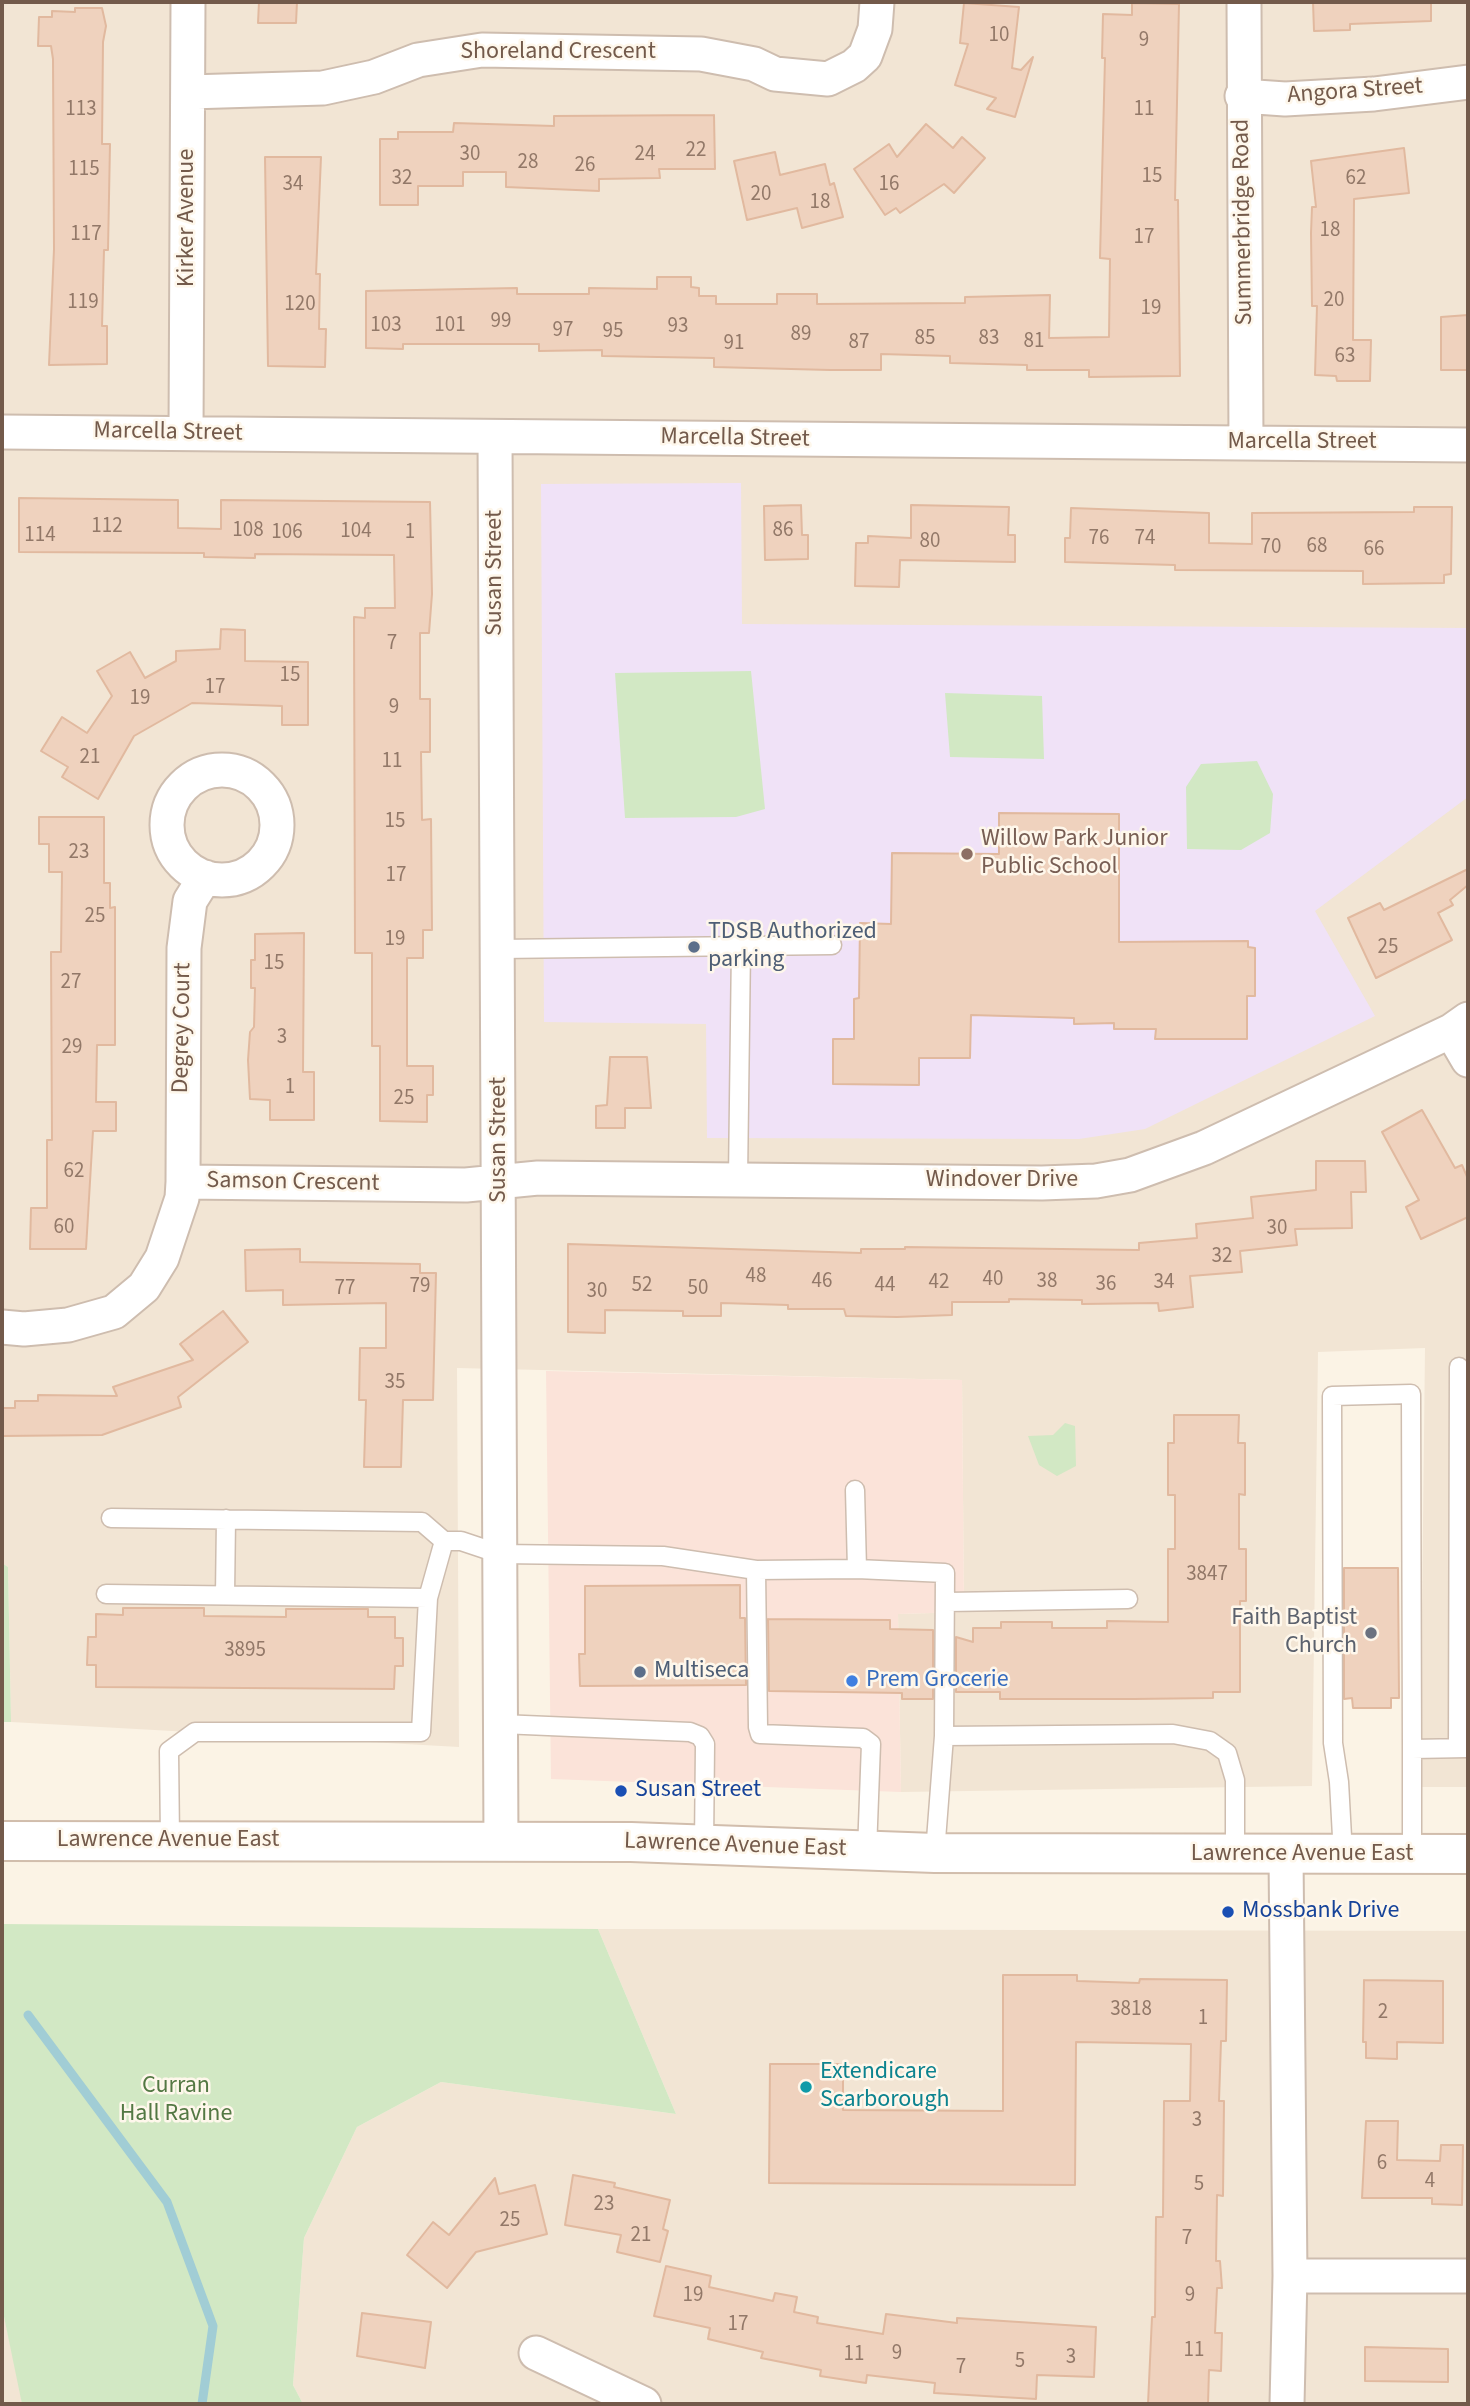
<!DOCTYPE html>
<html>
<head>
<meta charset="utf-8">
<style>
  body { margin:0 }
  #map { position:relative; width:1470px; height:2406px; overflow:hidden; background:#fbf3e5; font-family:"Source Sans 3",sans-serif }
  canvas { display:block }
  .frame { position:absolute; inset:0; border:4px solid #735a4b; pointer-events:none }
</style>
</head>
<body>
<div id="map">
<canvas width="1470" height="2406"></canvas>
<div class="frame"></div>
</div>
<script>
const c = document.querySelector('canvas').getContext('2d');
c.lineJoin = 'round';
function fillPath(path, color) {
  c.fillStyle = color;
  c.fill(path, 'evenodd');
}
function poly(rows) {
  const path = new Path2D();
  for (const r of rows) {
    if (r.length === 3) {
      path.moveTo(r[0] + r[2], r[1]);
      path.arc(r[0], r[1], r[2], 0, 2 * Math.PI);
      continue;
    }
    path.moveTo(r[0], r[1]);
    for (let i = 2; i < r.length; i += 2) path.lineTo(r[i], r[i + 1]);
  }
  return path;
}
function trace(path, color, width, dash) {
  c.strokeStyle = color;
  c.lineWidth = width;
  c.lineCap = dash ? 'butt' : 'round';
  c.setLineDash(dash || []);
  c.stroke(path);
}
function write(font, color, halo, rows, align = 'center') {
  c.font = font + ' "Source Sans 3",sans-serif';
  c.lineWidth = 5;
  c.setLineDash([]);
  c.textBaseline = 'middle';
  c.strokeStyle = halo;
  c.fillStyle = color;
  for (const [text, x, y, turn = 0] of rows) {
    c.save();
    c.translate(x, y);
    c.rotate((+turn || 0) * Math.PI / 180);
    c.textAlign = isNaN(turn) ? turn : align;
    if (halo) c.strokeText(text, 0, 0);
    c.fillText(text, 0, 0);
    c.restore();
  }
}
const residential = poly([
  [2,2,1468,2,1468,1787,1420,1787,1425,1348,1318,1352,1312,1786,901,1792,898,1614,964,1612,962,1380,457,1368,459,1747,11,1722,8,1567,2,1563],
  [598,1929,1468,1931,1468,2404,303,2404,293,2385,304,2238,357,2127,441,2082,676,2114],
  [2,2307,21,2393,22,2404,2,2404]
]);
const commercial = poly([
  [546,1371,962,1380,964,1612,898,1614,901,1792,551,1779]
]);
const education = poly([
  [741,483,742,624,1468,628,1468,797,1315,911,1375,1016,1145,1129,1079,1139,707,1138,706,1024,544,1022,541,484]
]);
const green = poly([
  [751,671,765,809,736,817,625,818,615,673],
  [945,693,1042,696,1044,759,950,757],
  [1257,761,1273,794,1270,833,1241,850,1187,849,1186,787,1201,764],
  [1065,1423,1075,1426,1076,1466,1057,1476,1039,1465,1028,1436,1053,1435],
  [2,1563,8,1567,11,1722,2,1722],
  [2,1924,598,1929,676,2114,441,2082,357,2127,304,2238,293,2385,303,2404,22,2404,2,2307]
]);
const stream = poly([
  [28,2015,167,2202,213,2326,202,2404]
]);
const building = poly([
  [259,2,297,2,296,23,258,23,259,2],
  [1313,2,1431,2,1431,21,1350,24,1350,30,1314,31,1313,2],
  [964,3,1019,7,1012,68,1021,70,1033,57,1015,117,987,109,996,98,955,85,968,44,960,43,964,3],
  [1132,3,1179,4,1175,200,1178,200,1180,376,1089,377,1089,370,1027,370,1027,365,950,363,950,356,881,354,881,370,830,370,714,367,714,358,602,356,602,350,539,351,539,344,403,344,403,349,366,348,366,291,517,288,517,294,589,294,589,288,657,289,657,277,691,277,691,287,699,288,699,296,716,296,716,304,777,304,777,294,817,294,817,304,965,303,965,297,1050,295,1049,338,1109,337,1110,259,1100,258,1105,58,1102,58,1103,14,1132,15,1132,3],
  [75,8,102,8,106,26,103,42,102,144,110,144,108,250,104,250,102,326,107,326,107,364,49,365,54,249,53,59,51,46,38,46,39,17,52,17,52,11,75,12,75,8],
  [714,115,715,169,659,169,660,178,599,179,599,191,506,187,506,172,463,172,463,186,418,186,418,205,380,205,380,139,398,139,398,132,453,132,454,123,554,126,554,116,714,115],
  [926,124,953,148,962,137,985,158,954,193,944,184,900,213,896,208,885,215,854,169,889,144,897,157,926,124],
  [1404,148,1409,193,1354,199,1353,340,1371,340,1370,381,1337,381,1336,376,1315,375,1317,306,1312,306,1311,233,1312,207,1316,207,1311,161,1404,148],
  [775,152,780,175,825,164,830,185,834,183,843,217,802,228,797,208,747,220,734,161,775,152],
  [265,157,321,157,316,274,320,274,319,329,326,329,325,367,268,366,265,157],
  [1468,315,1468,370,1441,370,1441,317,1468,315],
  [19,498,178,500,178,528,221,529,221,500,430,502,432,594,429,633,420,633,420,699,430,699,430,752,421,752,422,820,431,819,432,930,423,930,423,958,407,958,407,1066,433,1066,433,1095,427,1095,427,1122,380,1121,380,1046,372,1046,372,953,355,953,354,617,365,618,365,608,395,608,394,555,255,554,255,558,204,557,204,553,19,552,19,498],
  [801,505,802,535,808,535,808,559,765,560,764,506,801,505],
  [911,505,1009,507,1008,535,1015,535,1015,562,900,560,899,587,855,586,856,543,868,543,868,536,911,538,911,505],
  [1414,507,1452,507,1451,574,1444,575,1444,583,1363,584,1363,571,1175,570,1175,565,1065,562,1065,538,1070,538,1071,508,1209,513,1209,543,1252,544,1252,513,1414,512,1414,507],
  [221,629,245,630,245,661,308,662,308,725,282,725,282,706,192,703,134,736,98,799,62,777,68,767,41,751,62,717,87,733,112,696,97,671,130,652,145,678,176,661,176,651,220,649,221,629],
  [999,813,1119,814,1119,942,1248,941,1248,947,1255,948,1255,996,1247,996,1247,1039,1155,1039,1156,1029,1114,1029,1114,1023,1074,1024,1074,1018,971,1015,970,1058,919,1058,919,1085,833,1084,833,1039,854,1039,854,999,859,998,860,923,891,924,892,853,999,854,999,813],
  [39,817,104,817,104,883,110,883,110,908,115,907,115,1045,97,1045,96,1102,116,1102,116,1131,93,1131,86,1249,30,1249,31,1208,47,1208,47,1140,52,1140,51,952,61,952,62,872,49,872,49,844,39,844,39,817],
  [1468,869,1468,885,1450,900,1453,905,1438,913,1452,940,1376,978,1348,918,1380,903,1384,910,1468,869],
  [304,933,303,1072,314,1072,314,1120,270,1120,270,1100,250,1099,248,1060,250,1032,254,1027,255,988,251,988,251,960,255,960,255,934,304,933],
  [610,1057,647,1057,651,1108,625,1108,625,1128,596,1128,596,1106,607,1105,610,1057],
  [1422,1110,1455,1168,1462,1165,1468,1179,1468,1217,1421,1239,1406,1207,1419,1200,1382,1132,1422,1110],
  [1316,1161,1365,1161,1366,1192,1351,1192,1352,1228,1295,1229,1297,1245,1240,1251,1242,1272,1190,1276,1193,1307,1159,1311,1158,1303,1082,1304,1082,1300,1009,1299,1009,1302,952,1302,952,1315,897,1317,846,1316,844,1309,788,1309,788,1305,721,1303,721,1316,683,1316,683,1311,605,1310,605,1333,568,1332,568,1244,861,1253,861,1249,905,1249,905,1247,1139,1250,1139,1243,1197,1238,1196,1224,1253,1218,1251,1197,1316,1190,1316,1161],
  [300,1249,300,1262,420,1264,420,1273,436,1273,433,1400,403,1400,401,1467,364,1467,366,1400,359,1400,360,1348,386,1348,386,1303,283,1305,283,1290,246,1291,245,1250,300,1249],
  [223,1311,248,1342,178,1397,181,1407,102,1435,2,1436,2,1408,15,1408,15,1401,38,1401,38,1395,117,1396,113,1387,193,1360,180,1344,223,1311],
  [1174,1415,1239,1415,1238,1443,1245,1443,1245,1495,1239,1494,1239,1549,1246,1549,1246,1601,1240,1601,1240,1692,1213,1692,1213,1698,1134,1699,1000,1699,1000,1692,956,1692,956,1637,973,1642,973,1628,1001,1628,1001,1622,1052,1622,1052,1628,1107,1628,1107,1621,1168,1622,1168,1549,1175,1549,1175,1495,1168,1495,1168,1443,1174,1443,1174,1415],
  [1344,1568,1398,1568,1399,1698,1391,1698,1391,1708,1353,1708,1352,1698,1344,1699,1344,1568],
  [740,1585,740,1618,745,1618,746,1685,580,1686,579,1654,585,1654,585,1586,740,1585],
  [123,1608,204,1608,204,1616,286,1617,286,1609,368,1609,368,1617,395,1617,395,1638,403,1638,403,1666,395,1666,394,1689,96,1687,96,1665,87,1665,88,1637,96,1637,96,1614,123,1615,123,1608],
  [768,1619,890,1620,890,1629,933,1630,933,1699,902,1699,902,1693,769,1691,768,1619],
  [1003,1975,1077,1975,1077,1981,1139,1983,1140,1979,1227,1980,1226,2041,1221,2041,1219,2101,1224,2101,1223,2196,1217,2195,1216,2261,1220,2261,1222,2288,1217,2288,1215,2333,1222,2333,1221,2371,1209,2370,1208,2404,1148,2404,1152,2317,1155,2317,1156,2217,1163,2217,1164,2101,1190,2101,1191,2044,1076,2042,1075,2185,769,2183,770,2064,843,2064,843,2110,1003,2111,1003,1975],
  [1364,1980,1443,1981,1443,2043,1397,2042,1397,2059,1366,2058,1366,2042,1363,2042,1364,1980],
  [1366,2121,1398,2121,1397,2160,1440,2161,1441,2145,1463,2145,1462,2205,1432,2204,1432,2198,1362,2198,1366,2121],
  [573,2175,615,2183,614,2187,670,2200,663,2229,668,2231,660,2262,617,2252,621,2235,565,2225,573,2175],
  [495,2178,499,2194,535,2185,547,2234,476,2252,447,2288,407,2255,433,2222,449,2235,495,2178],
  [666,2266,711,2276,709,2287,773,2301,775,2293,797,2297,794,2312,818,2317,817,2323,883,2334,886,2314,957,2323,957,2318,1096,2327,1094,2377,1037,2375,1036,2399,934,2393,935,2383,867,2375,866,2383,820,2376,821,2370,761,2358,763,2352,708,2339,710,2328,654,2316,666,2266],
  [362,2313,431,2322,425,2368,357,2356,362,2313],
  [1365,2347,1448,2349,1448,2382,1365,2381,1365,2347]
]);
const service = poly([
  [499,949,832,945],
  [738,1179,741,947],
  [855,1490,857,1569],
  [111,1518,422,1522,444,1541],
  [756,1570,857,1569,945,1573,944,1736,935,1853],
  [106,1594,428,1598],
  [225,1595,226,1519],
  [947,1602,1128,1599],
  [501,1724,690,1732,700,1736,705,1744,704,1846],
  [944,1736,1173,1734,1210,1741,1227,1753,1235,1780,1235,1855],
  [1458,1748,1459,1367],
  [170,1840,169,1751,195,1732,421,1732,428,1598,444,1541,461,1541,500,1554,663,1556,756,1570,758,1727,760,1734,863,1738,871,1744,867,1851],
  [1343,1855,1339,1782,1333,1743,1332,1396,1411,1394,1412,1749],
  [1412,1855,1412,1749,1468,1748]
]);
const minor = poly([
  [1244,2,1246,443],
  [189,92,323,88,374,77,418,60,482,50,701,54,754,64,775,74,828,79,854,66,865,56,875,29,877,2],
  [1242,96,1285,99,1374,94,1468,82],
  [2,432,1468,445],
  [186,433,188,2],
  [495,437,501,1842],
  [222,825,55],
  [1451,1031,1468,1060],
  [183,1182,466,1185,538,1178,1042,1183,1096,1181,1130,1175,1204,1148,1451,1031,1468,1019],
  [2,1327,24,1329,68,1325,114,1312,144,1287,162,1258,182,1198,183,1182,184,948,190,901,205,877],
  [1286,1855,1290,2276,1287,2404],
  [1290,2276,1468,2276],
  [536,2353,644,2404]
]);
const secondary = poly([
  [2,1841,631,1842,935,1853,1468,1854]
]);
const markers = [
  [967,854,7,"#8d6e63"],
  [694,947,7,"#5c6f8a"],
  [1371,1633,7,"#6b7280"],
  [640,1672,7,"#5c6f8a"],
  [852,1681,7,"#3f7fe0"],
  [621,1791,7,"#1a4fb4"],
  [1228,1912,7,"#1a4fb4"],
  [806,2087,7,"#0f9aa8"]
];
const numberNames = [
  ["10",999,36],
  ["9",1144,41],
  ["113",81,110],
  ["11",1144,110],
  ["22",696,151],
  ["30",470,155],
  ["24",645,155],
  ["28",528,163],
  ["26",585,166],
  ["115",84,170],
  ["15",1152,177],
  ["32",402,179],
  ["62",1356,179],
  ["34",293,185],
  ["16",889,185],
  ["20",761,195],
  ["18",820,203],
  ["18",1330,231],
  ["117",86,235],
  ["17",1144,238],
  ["20",1334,301],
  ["119",83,303],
  ["120",300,305],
  ["19",1151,309],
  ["99",501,322],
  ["103",386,326],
  ["101",450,326],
  ["93",678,327],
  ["97",563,331],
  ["95",613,332],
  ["89",801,335],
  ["85",925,339],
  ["83",989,339],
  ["81",1034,342],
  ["87",859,343],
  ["91",734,344],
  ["63",1345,357],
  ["112",107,527],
  ["108",248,531],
  ["86",783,531],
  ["104",356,532],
  ["106",287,533],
  ["1",410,533],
  ["114",40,536],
  ["76",1099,539],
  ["74",1145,539],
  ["80",930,542],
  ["68",1317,547],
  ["70",1271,548],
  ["66",1374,550],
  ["7",392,644],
  ["15",290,676],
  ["17",215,688],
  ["19",140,699],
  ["9",394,708],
  ["21",90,758],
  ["11",392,762],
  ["15",395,822],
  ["23",79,853],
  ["17",396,876],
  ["25",95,917],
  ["19",395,940],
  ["25",1388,948],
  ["15",274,964],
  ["27",71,983],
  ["3",282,1038],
  ["29",72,1048],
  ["1",290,1088],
  ["25",404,1099],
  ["62",74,1172],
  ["60",64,1228],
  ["30",1277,1229],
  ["32",1222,1257],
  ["48",756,1277],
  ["40",993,1280],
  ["46",822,1282],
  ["38",1047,1282],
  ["42",939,1283],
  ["34",1164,1283],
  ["36",1106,1285],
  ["52",642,1286],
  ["44",885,1286],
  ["79",420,1287],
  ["77",345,1289],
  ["50",698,1289],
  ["30",597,1292],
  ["35",395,1383],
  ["3847",1207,1575],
  ["3895",245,1651],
  ["3818",1131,2010],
  ["2",1383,2013],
  ["1",1203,2019],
  ["3",1197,2121],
  ["6",1382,2164],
  ["4",1430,2182],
  ["5",1199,2185],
  ["23",604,2205],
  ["25",510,2221],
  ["21",641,2236],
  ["7",1187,2239],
  ["19",693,2296],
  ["9",1190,2296],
  ["17",738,2325],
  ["11",1194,2351],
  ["9",897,2354],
  ["11",854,2355],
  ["3",1071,2358],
  ["5",1020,2362],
  ["7",961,2368]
];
const streetNames = [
  ["Shoreland Crescent",558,53],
  ["Angora Street",1355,92,-4],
  ["Kirker Avenue",188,218,-90],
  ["Summerbridge Road",1244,222,-91],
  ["Marcella Street",168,433,1],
  ["Marcella Street",735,439,1],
  ["Marcella Street",1302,443],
  ["Susan Street",496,573,-90],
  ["Degrey Court",183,1028,-89],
  ["Susan Street",500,1140,-90],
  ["Windover Drive",1002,1181],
  ["Samson Crescent",293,1183,1],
  ["Lawrence Avenue East",168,1841],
  ["Lawrence Avenue East",735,1846,2],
  ["Lawrence Avenue East",1302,1855]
];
const educationNames = [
  ["Willow Park Junior",981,840],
  ["Public School",981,868]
];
const serviceNames = [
  ["TDSB Authorized",708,933],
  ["parking",708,961],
  ["Multiseca",654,1672]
];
const worshipNames = [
  ["Faith Baptist",1357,1619],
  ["Church",1357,1647]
];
const shopNames = [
  ["Prem Grocerie",866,1681]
];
const transitNames = [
  ["Susan Street",635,1791],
  ["Mossbank Drive",1242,1912]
];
const cultureNames = [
  ["Extendicare",820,2073],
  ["Scarborough",820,2101]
];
const parkNames = [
  ["Curran",176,2087],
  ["Hall Ravine",176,2115]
];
fillPath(residential, '#f2e5d4');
fillPath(commercial, '#fbe3d9');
fillPath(education, '#f0e2f7');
fillPath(green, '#d2e8c4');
trace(stream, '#a1cdd5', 9);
fillPath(building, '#efd2be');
trace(building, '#e1b99f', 2);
trace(service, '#cebdaf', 21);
trace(minor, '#cebdaf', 37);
trace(secondary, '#d1bdac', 42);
trace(service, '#fff', 18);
trace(minor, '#fff', 33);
trace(secondary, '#fff', 38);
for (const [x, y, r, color] of markers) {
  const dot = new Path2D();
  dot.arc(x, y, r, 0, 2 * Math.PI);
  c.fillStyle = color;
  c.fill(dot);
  trace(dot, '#fef7eb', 2.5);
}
write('21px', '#927868', null, numberNames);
write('24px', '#735a4b', '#fef7eb', streetNames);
write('24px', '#785e54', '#fef7eb', educationNames, 'left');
write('24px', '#4e5e75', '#fef7eb', serviceNames, 'left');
write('24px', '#5b616d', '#fef7eb', worshipNames, 'right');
write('24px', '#366cbe', '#fef7eb', shopNames, 'left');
write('24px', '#164399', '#fef7eb', transitNames, 'left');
write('24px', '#0d838f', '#fef7eb', cultureNames, 'left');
write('24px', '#537843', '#fef7eb', parkNames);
</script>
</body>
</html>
